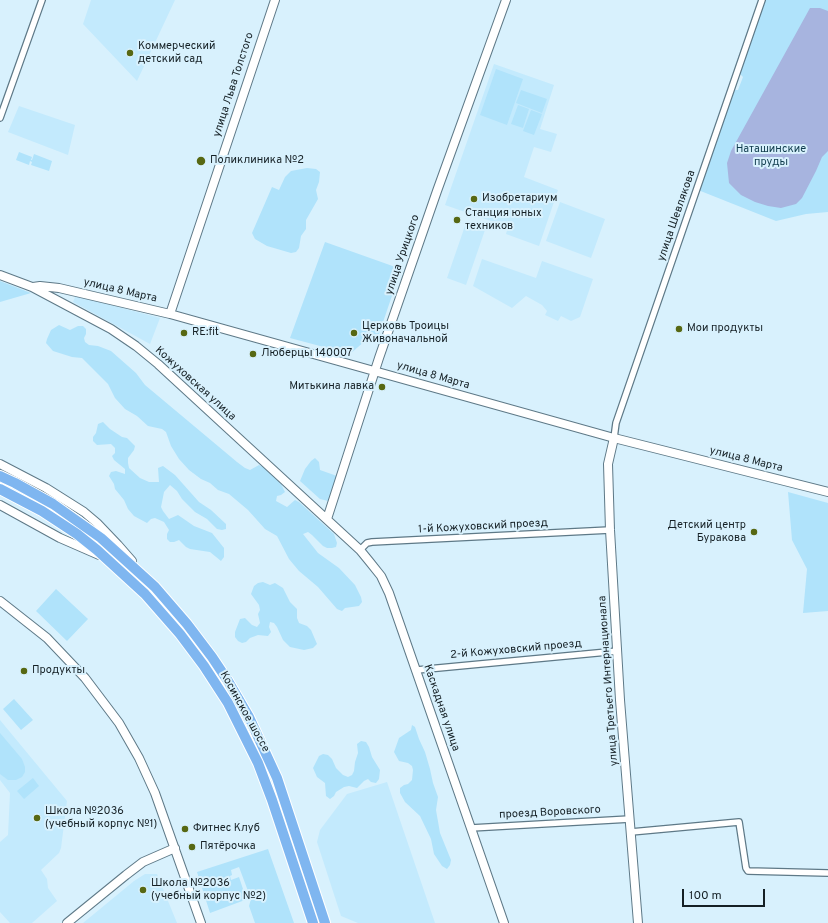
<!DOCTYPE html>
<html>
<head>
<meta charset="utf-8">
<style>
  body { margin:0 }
  #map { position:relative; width:828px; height:923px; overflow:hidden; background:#d8f1fd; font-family:Overpass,sans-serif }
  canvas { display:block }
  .scale { position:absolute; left:682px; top:889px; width:83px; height:18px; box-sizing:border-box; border:2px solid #152025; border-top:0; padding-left:5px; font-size:12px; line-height:14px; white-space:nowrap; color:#152025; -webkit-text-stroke:3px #d8f1fd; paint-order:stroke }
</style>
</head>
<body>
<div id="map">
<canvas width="828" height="923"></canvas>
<div class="scale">100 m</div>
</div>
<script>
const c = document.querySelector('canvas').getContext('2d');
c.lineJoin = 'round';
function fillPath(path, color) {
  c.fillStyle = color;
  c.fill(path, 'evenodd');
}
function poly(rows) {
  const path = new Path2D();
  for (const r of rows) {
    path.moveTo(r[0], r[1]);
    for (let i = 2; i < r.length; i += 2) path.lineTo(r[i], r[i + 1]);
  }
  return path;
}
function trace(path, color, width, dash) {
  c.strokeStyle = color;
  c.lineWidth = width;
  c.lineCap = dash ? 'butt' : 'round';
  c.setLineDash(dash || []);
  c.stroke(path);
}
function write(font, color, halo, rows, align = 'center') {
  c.font = font + ' Overpass,sans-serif';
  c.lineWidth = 4;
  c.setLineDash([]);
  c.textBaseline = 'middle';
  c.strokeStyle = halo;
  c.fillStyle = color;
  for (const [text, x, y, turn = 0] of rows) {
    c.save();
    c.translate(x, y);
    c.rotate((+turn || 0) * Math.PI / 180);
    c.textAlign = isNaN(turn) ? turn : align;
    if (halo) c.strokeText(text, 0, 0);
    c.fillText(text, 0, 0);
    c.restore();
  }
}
const built = poly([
  [91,0,175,0,137,81,83,24],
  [494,64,554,85,540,129,557,134,551,152,534,147,524,177,558,190,539,246,506,234,508,227,445,205],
  [19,106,75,125,68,155,8,132],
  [560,202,605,219,591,258,546,241],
  [466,223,485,230,466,285,447,278],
  [482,259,536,278,542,261,593,279,580,317,571,321,561,316,558,321,545,315,547,311,542,305,526,296,512,308,473,286],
  [76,295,103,303,160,318,150,344,73,302],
  [0,720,67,801,61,848,59,853,41,870,47,879,48,888,57,901,32,923,10,923,0,912,0,842,8,835,10,793,0,780],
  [387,782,435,923,358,923,341,916,317,842,320,830,347,794],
  [145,874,157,874,177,923,83,923,134,881]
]);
const green = poly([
  [764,0,828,0,828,212,806,214,776,221,698,190,733,90,738,90,743,77,739,73],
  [496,69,523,79,507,125,480,115],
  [521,90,547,99,542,113,516,103],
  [518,105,529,109,523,128,511,124],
  [531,110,542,114,534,135,523,131],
  [19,152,32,157,31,160,32,160,34,154,52,161,49,171,31,165,32,162,30,161,29,165,16,160],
  [307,168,316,169,320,172,319,182,316,190,318,199,306,220,306,229,301,236,299,248,296,252,291,253,267,246,255,239,252,233,272,187,279,190,285,177,291,171],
  [325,242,401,269,379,334,366,340,350,354,290,338],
  [0,281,31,293,0,302],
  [59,325,70,330,78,326,83,326,86,329,86,334,84,338,85,342,89,345,98,346,111,351,136,373,145,385,237,462,245,468,250,470,259,465,263,467,281,484,285,492,281,495,277,496,276,501,287,507,295,500,299,502,334,534,337,543,336,547,332,548,327,548,323,546,312,535,308,532,303,534,318,553,339,568,355,585,361,597,362,602,359,606,345,608,342,611,337,609,318,587,299,571,289,559,277,536,265,529,248,510,229,494,218,490,210,483,201,479,189,470,179,459,171,446,166,432,162,429,148,426,137,416,125,409,115,398,108,384,82,358,72,357,53,351,46,343,47,339,51,330],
  [103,422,110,429,122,437,127,438,135,446,134,450,128,458,128,463,129,468,140,478,149,482,159,482,158,468,163,466,175,475,199,502,211,510,226,524,226,529,222,530,217,529,207,519,195,512,182,499,177,491,170,485,164,492,161,507,163,511,169,519,178,515,194,526,212,533,224,548,224,557,221,561,210,552,190,549,186,547,179,540,174,542,170,542,167,539,167,534,169,530,164,522,155,518,151,519,147,523,134,516,128,509,124,500,115,489,114,484,109,476,111,472,116,471,125,474,125,469,114,460,112,456,115,453,115,448,111,444,97,445,93,441,93,437,96,433,98,424],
  [315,458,319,462,320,470,337,476,333,494,328,501,320,499,300,481,305,469,311,461],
  [788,492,828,503,828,611,803,613,807,569,792,540],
  [263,582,270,585,275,583,283,588,290,602,297,609,297,618,299,623,307,626,311,630,317,644,313,648,304,650,290,647,283,640,277,627,274,623,270,622,269,627,271,632,268,636,258,635,250,638,246,642,242,643,238,641,235,637,235,632,240,619,245,618,252,625,257,627,260,623,258,614,260,610,259,605,251,594,254,586,258,583],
  [56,589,88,619,67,641,36,611],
  [14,699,33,720,21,730,3,709],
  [412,725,415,727,419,739,425,752,430,769,433,783,438,797,436,810,440,833,451,860,450,865,447,869,442,866,434,854,431,839,420,816,405,802,400,793,400,788,404,785,408,784,412,780,413,770,412,766,408,763,399,761,394,752,399,738,411,730],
  [0,733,22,759,25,767,25,772,22,777,16,780,8,780,0,774],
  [361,741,366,742,369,747,372,757,380,770,379,779,376,783,371,782,368,779,364,781,357,788,349,786,344,787,336,792,334,796,330,799,326,796,325,783,317,777,313,768,319,756,323,754,328,755,332,759,336,768,343,775,348,777,352,775,354,771,355,762,358,753,357,744],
  [33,778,39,786,24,799,17,791],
  [268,849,294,923,255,923,249,906,251,899,239,867,231,870,232,875,230,876,231,880,239,877,246,898,245,900,210,913,197,872]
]);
const water = poly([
  [810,8,820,8,828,11,828,151,822,157,816,171,802,198,796,204,781,208,768,206,755,202,741,195,729,183,727,163,731,151]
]);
const street = poly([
  [0,118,42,0],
  [614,438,616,423,762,0],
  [360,550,367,543,372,542,610,530],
  [417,670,618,651],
  [471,828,630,819],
  [631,832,739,822,746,868,748,871,828,873]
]);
const secondary = poly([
  [0,275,32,287,111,329,136,346,158,364,360,550,369,561,381,576,389,593,504,923],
  [33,287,40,286,59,288,170,314,614,438,828,492],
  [170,314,275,0],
  [614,438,608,464,610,530,620,700,638,923],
  [0,464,46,488,84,512,97,523,118,545,132,561],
  [0,505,60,538,99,555],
  [327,519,379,358,437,191,506,0],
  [0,601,47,638,85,678,119,723,139,758,155,793,201,923],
  [67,923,126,875,143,862,175,848]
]);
const highway = poly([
  [0,476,15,483,53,504,101,538,155,587,187,624,212,657,228,681,249,717,277,778,325,923],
  [0,489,42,511,77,534,97,550,145,594,180,634,204,666,228,703,258,763,272,800,313,923]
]);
const markers = [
  [130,53,4,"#576813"],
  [201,161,5,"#576813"],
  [474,199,4,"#576813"],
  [457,220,4,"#576813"],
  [679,329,4,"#576813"],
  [184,333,4,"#576813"],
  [354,333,4,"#576813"],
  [253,354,4,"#576813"],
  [382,387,4,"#576813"],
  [754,532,4,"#576813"],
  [24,671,4,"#576813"],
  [37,818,4,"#576813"],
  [185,829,4,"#576813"],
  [192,847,4,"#576813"],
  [143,890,4,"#576813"]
];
const poiNames = [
  ["Коммерческий",138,47],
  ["детский сад",138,60],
  ["Поликлиника №2",210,161],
  ["Изобретариум",482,199],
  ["Станция юных",465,214],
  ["техников",465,227],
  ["Церковь Троицы",362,327],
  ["Живоначальной",362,340],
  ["Мои продукты",687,329],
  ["RE:fit",192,333],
  ["Люберцы 140007",261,354],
  ["Митькина лавка",374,387,"right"],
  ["Детский центр",746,526,"right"],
  ["Буракова",746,539,"right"],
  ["Продукты",32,671],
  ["Школа №2036",45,812],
  ["(учебный корпус №1)",45,825],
  ["Фитнес Клуб",193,829],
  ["Пятёрочка",200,847],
  ["Школа №2036",151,884],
  ["(учебный корпус №2)",151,897]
];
const streetNames = [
  ["улица Льва Толстого",234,85,-72],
  ["улица Шевлякова",677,216,-71],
  ["улица Урицкого",403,255,-71],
  ["улица 8 Марта",120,291,13],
  ["улица 8 Марта",433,376,16],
  ["Кожуховская улица",195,384,42],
  ["улица 8 Марта",746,460,14],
  ["1-й Кожуховский проезд",483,527,-3],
  ["2-й Кожуховский проезд",516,650,-5],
  ["улица Третьего Интернационала",609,681,-94],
  ["Каскадная улица",441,708,71],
  ["Косинское шоссе",244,712,61],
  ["проезд Воровского",550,813,-3]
];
const parkNames = [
  ["Наташинские",771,150],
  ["пруды",771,163]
];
fillPath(built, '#c3eafd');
fillPath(green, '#b0e3fb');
fillPath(water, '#a7b4df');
trace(street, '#5e7987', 8);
trace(secondary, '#5e7987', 10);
trace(highway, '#fff', 12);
trace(street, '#fff', 5.5);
trace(secondary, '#fff', 8);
trace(highway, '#7fb6f0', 10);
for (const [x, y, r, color] of markers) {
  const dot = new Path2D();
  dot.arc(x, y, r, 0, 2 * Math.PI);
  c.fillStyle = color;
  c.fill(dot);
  trace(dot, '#d8f1fd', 1.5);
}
write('11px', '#152025', '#d8f1fd', poiNames, 'left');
write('11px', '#152025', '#d8f1fd', streetNames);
write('11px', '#0f3b4c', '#d8f1fd', parkNames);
</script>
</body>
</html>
